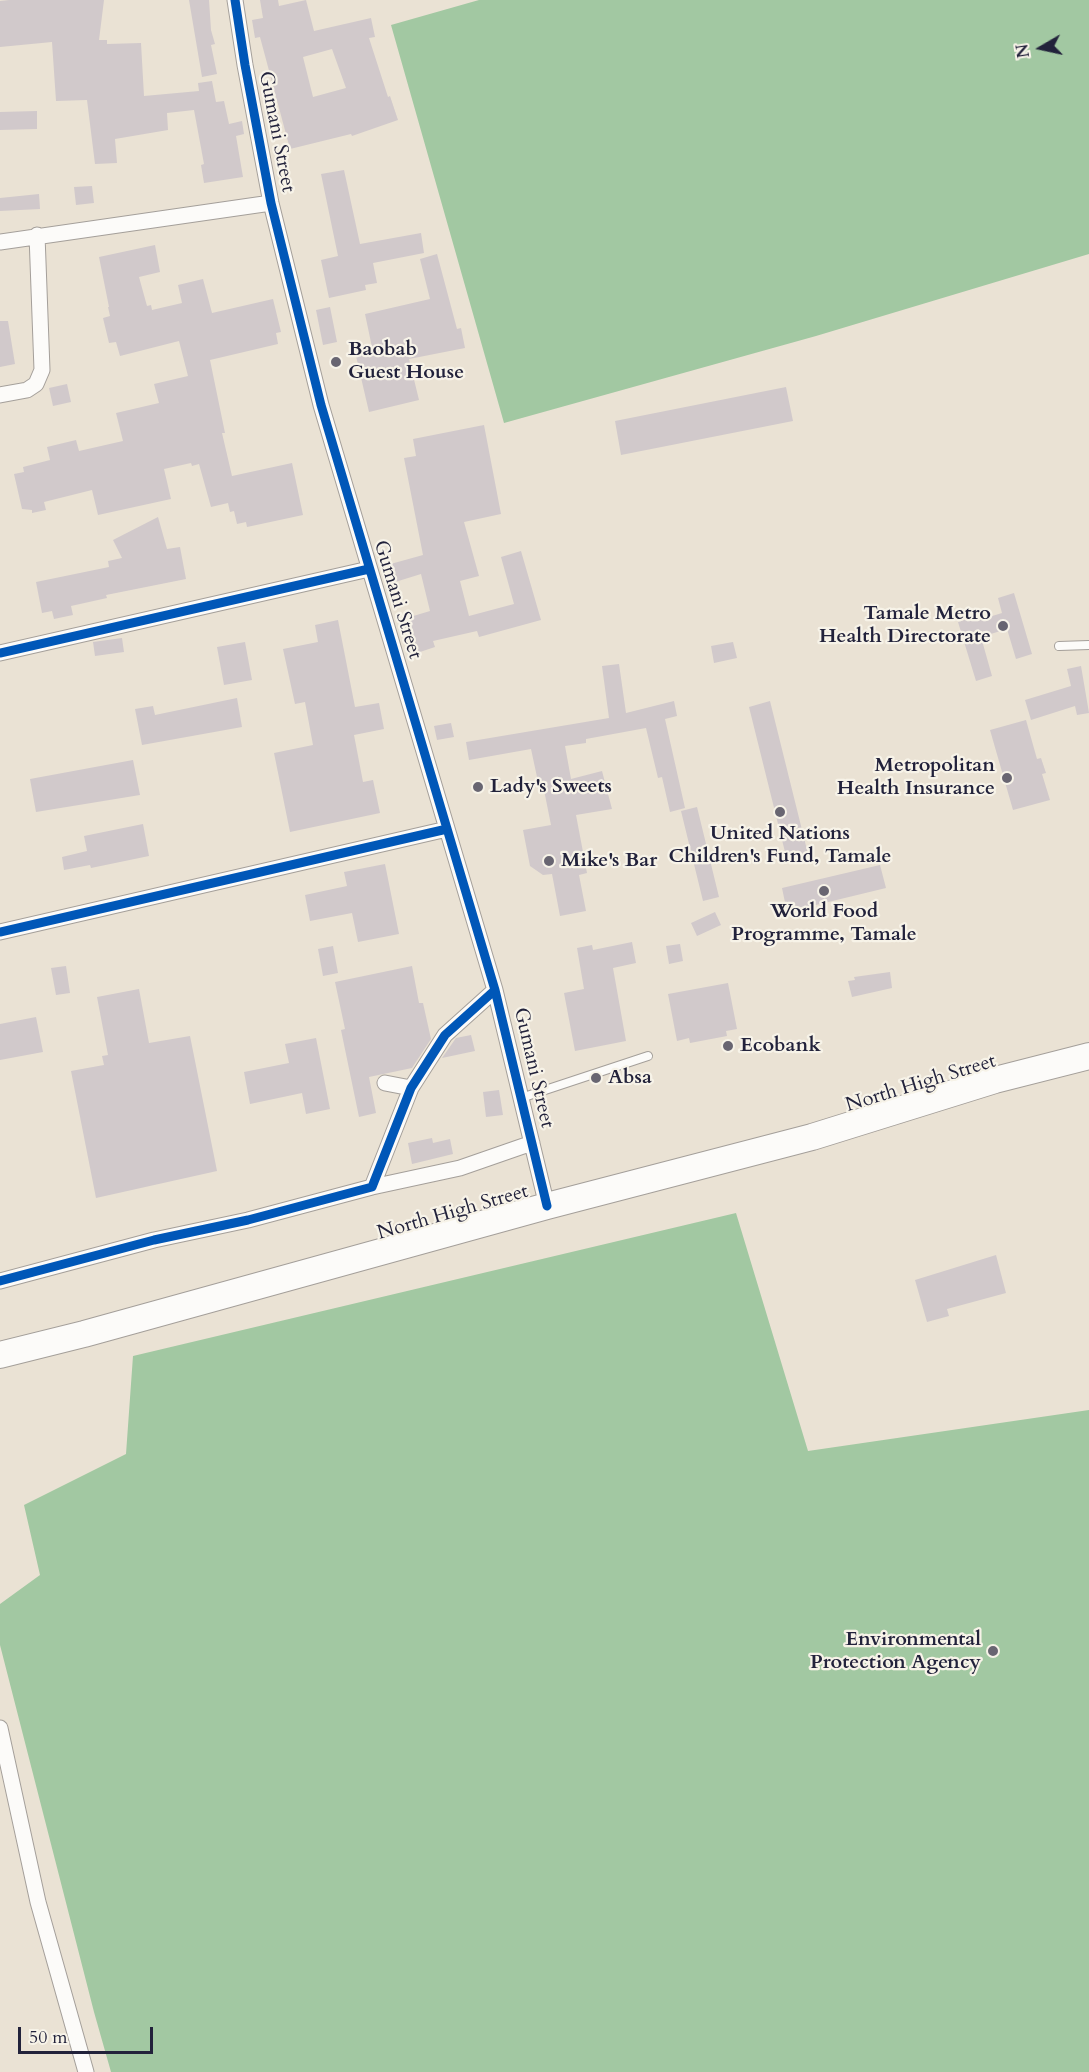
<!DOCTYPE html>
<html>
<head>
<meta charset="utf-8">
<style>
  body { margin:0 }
  #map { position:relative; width:1089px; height:2072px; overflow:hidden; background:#eae2d4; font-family:Cardo,serif }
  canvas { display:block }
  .north { position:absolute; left:1011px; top:18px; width:60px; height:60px; -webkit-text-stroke:4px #f7f3e8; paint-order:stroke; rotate:261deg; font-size:16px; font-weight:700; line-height:24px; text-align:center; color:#22223b }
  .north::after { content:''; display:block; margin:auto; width:21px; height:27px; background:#22223b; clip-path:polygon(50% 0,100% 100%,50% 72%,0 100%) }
  .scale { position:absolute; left:18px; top:2027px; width:135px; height:27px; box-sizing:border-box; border:3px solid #22223b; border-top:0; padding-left:8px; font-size:18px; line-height:21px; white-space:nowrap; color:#22223b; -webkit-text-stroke:4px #f7f3e8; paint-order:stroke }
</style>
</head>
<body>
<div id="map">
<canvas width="1089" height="2072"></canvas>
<div class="north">N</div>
<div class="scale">50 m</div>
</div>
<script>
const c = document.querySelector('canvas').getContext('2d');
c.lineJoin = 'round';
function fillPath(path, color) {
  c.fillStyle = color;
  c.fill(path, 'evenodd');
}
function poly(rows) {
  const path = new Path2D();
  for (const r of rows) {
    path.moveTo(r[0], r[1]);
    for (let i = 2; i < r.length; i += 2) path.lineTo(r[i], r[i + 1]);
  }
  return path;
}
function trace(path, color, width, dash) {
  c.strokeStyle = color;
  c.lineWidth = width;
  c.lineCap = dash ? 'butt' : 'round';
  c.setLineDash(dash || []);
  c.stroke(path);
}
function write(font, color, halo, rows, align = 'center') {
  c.font = font + ' Cardo,serif';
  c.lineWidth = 4.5;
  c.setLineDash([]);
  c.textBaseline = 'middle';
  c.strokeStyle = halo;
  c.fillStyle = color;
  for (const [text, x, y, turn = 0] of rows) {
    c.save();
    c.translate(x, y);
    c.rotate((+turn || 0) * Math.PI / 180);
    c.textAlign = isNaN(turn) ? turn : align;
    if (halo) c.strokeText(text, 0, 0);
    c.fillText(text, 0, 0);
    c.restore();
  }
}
const forest = poly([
  [479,0,1089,0,1089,254,816,336,504,423,391,25],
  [736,1213,808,1451,1089,1410,1089,2072,111,2072,94,2012,0,1645,0,1604,40,1575,24,1505,126,1454,133,1356]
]);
const building = poly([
  [9,0,104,0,99,40,107,40,107,44,141,43,144,96,199,91,198,83,212,81,216,102,224,101,229,124,242,121,244,134,236,136,243,177,204,183,201,165,204,164,194,110,167,113,168,130,115,139,117,163,95,164,87,100,56,101,52,42,0,47,0,1],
  [189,0,209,0,211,30,215,44,211,45,217,74,202,77],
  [260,0,278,0,279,6,306,0,314,31,371,18,375,37,369,38,388,97,390,96,398,120,352,136,351,134,290,149,260,37,255,38,252,20,263,18],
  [332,49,346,88,313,97,303,57],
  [37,111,37,129,0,130,0,112],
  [344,170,360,244,421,233,424,253,373,263,377,283,365,285,366,290,329,298,321,260,338,256,321,174],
  [92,186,94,203,76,205,74,187],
  [39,194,40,209,0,211,0,198],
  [155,245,160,272,139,277,147,306,151,305,152,310,182,303,178,285,203,279,212,313,273,299,281,332,276,333,278,344,210,360,225,433,222,433,232,476,292,463,303,515,247,527,246,522,237,524,234,511,230,512,228,503,211,507,199,464,192,466,191,463,164,469,171,499,98,515,92,490,44,502,46,510,32,513,32,510,22,509,14,474,24,472,23,467,50,460,47,447,76,440,79,451,123,441,116,413,159,403,154,384,188,376,179,341,120,356,116,342,109,343,103,318,110,316,108,307,109,307,99,257],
  [437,254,457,329,461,328,465,348,409,359,419,400,369,412,356,356,373,352,365,314,430,299,420,259],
  [330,307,337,342,323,345,316,310],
  [0,321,8,321,15,364,0,367],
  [67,384,71,402,53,406,49,388],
  [786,387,793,421,621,455,615,421],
  [484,425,501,514,464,522,479,576,460,581,469,616,514,604,501,557,521,551,541,620,479,637,477,631,433,641,435,647,411,655,400,620,430,611,421,574,392,583,387,565,423,555,404,458,416,456,413,439],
  [158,517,167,549,180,547,186,579,106,595,107,598,71,606,73,615,54,619,52,611,42,613,36,582,109,567,108,561,122,558,113,540],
  [1014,593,1032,654,1016,659,1007,629,981,637,992,676,976,681,958,622,974,617,976,621,1002,613,998,598],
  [338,620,355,707,379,703,384,729,354,735,363,782,373,780,380,813,290,832,274,753,313,745,305,702,295,704,283,649,318,642,315,625],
  [122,638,124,652,95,656,93,642],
  [245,642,252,680,224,685,217,647],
  [733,642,737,658,714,663,711,646],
  [619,664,626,713,674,701,677,716,665,719,685,808,670,812,662,777,658,778,646,728,586,739,586,743,565,746,571,779,602,771,612,809,576,815,587,873,579,875,586,911,560,916,552,874,543,875,530,866,523,830,551,825,544,790,540,791,531,749,469,760,466,742,609,718,602,666],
  [1081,666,1089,713,1077,715,1075,706,1031,720,1025,700,1071,686,1067,669],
  [237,698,242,727,142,745,135,709,153,706,155,715],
  [770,701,808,854,787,860,749,707],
  [1026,720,1037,759,1041,758,1046,773,1042,774,1050,800,1013,810,990,730],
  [451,723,454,737,437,740,434,726],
  [133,760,140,795,36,812,30,779],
  [697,807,719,897,703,901,681,811],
  [143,824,149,856,91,868,90,865,64,870,62,857,87,851,84,836],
  [385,864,399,934,358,942,352,913,310,921,305,895,347,886,344,872],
  [880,865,886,888,787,912,782,888],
  [715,912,721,925,697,936,691,923],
  [632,942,636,963,613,968,626,1041,575,1051,564,993,584,989,577,948,592,945,593,950],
  [680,944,683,961,669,964,666,946],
  [333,946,338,973,323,976,318,949],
  [66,966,70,993,56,995,51,968],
  [412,966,419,1003,423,1003,431,1039,412,1068,369,1077,376,1113,359,1117,341,1030,345,1029,335,982],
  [890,972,892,988,852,997,848,981,855,980,854,977],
  [728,983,737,1029,726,1031,727,1036,690,1043,689,1038,677,1041,668,994],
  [139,989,149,1043,190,1036,217,1171,96,1198,71,1071,104,1065,102,1056,108,1055,97,997],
  [36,1017,43,1052,0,1060,0,1024],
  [471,1035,475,1051,442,1058,456,1038],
  [316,1038,330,1109,306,1114,302,1093,250,1104,244,1072,289,1063,285,1044],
  [499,1090,503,1115,486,1117,483,1092],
  [432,1138,433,1143,450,1139,453,1154,412,1164,408,1143],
  [996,1255,1006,1293,947,1309,949,1316,927,1322,915,1280]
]);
const lane = poly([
  [1059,646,1089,645],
  [521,1098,648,1056]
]);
const street = poly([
  [235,0,245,65,271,203,321,405,495,990,547,1206],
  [0,242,271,203],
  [0,395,27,390,36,384,42,370,37,235],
  [0,653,369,569],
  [0,932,447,829],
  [385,1083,411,1088],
  [372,1187,460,1168,532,1143],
  [0,1281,154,1240,248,1220,372,1187,411,1088,445,1035,495,990],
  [0,1728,38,1902,86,2072]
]);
const highway = poly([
  [0,1355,84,1334,547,1206,812,1137,995,1080,1089,1056]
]);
const cycleway = poly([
  [235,0,245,65,271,203,321,405,495,990,547,1206],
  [0,653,369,569],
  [0,932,447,829],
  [0,1281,154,1240,248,1220,372,1187,411,1088,445,1035,495,990]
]);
const markers = [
  [336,362,6,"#686571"],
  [1003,626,6,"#686571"],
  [1007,778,6,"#686571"],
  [478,787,6,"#686571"],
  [780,812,6,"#686571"],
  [549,861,6,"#686571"],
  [824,891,6,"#686571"],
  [728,1046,6,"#686571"],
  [596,1078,6,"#686571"],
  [993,1651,6,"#686571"]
];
const streetNames = [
  ["Gumani Street",276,132,79],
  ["Gumani Street",397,600,73],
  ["Gumani Street",533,1068,77],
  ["North High Street",921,1084,-17],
  ["North High Street",453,1213,-16]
];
const poiNames = [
  ["Baobab",348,350],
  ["Guest House",348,373],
  ["Tamale Metro",991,614,"right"],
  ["Health Directorate",991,637,"right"],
  ["Metropolitan",995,766,"right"],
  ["Health Insurance",995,789,"right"],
  ["Lady's Sweets",490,787],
  ["United Nations",780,834,"center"],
  ["Children's Fund, Tamale",780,857,"center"],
  ["Mike's Bar",561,861],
  ["World Food",824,912,"center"],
  ["Programme, Tamale",824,935,"center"],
  ["Ecobank",740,1046],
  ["Absa",608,1078],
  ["Environmental",981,1640,"right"],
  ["Protection Agency",981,1663,"right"]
];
fillPath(forest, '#a2c8a2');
fillPath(building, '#d1c9cb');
trace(lane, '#a49f9a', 10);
trace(street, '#a49f9a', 17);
trace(highway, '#a49f9a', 28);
trace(lane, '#fcfbf9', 8);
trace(street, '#fcfbf9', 15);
trace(highway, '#fcfbf9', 26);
trace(cycleway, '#0057b8', 9);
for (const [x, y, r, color] of markers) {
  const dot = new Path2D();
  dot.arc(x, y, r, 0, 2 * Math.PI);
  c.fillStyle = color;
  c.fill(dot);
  trace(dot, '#f7f3e8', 2);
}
write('20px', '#22223b', '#f7f3e8', streetNames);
write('bold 20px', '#22223b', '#f7f3e8', poiNames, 'left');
</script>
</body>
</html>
